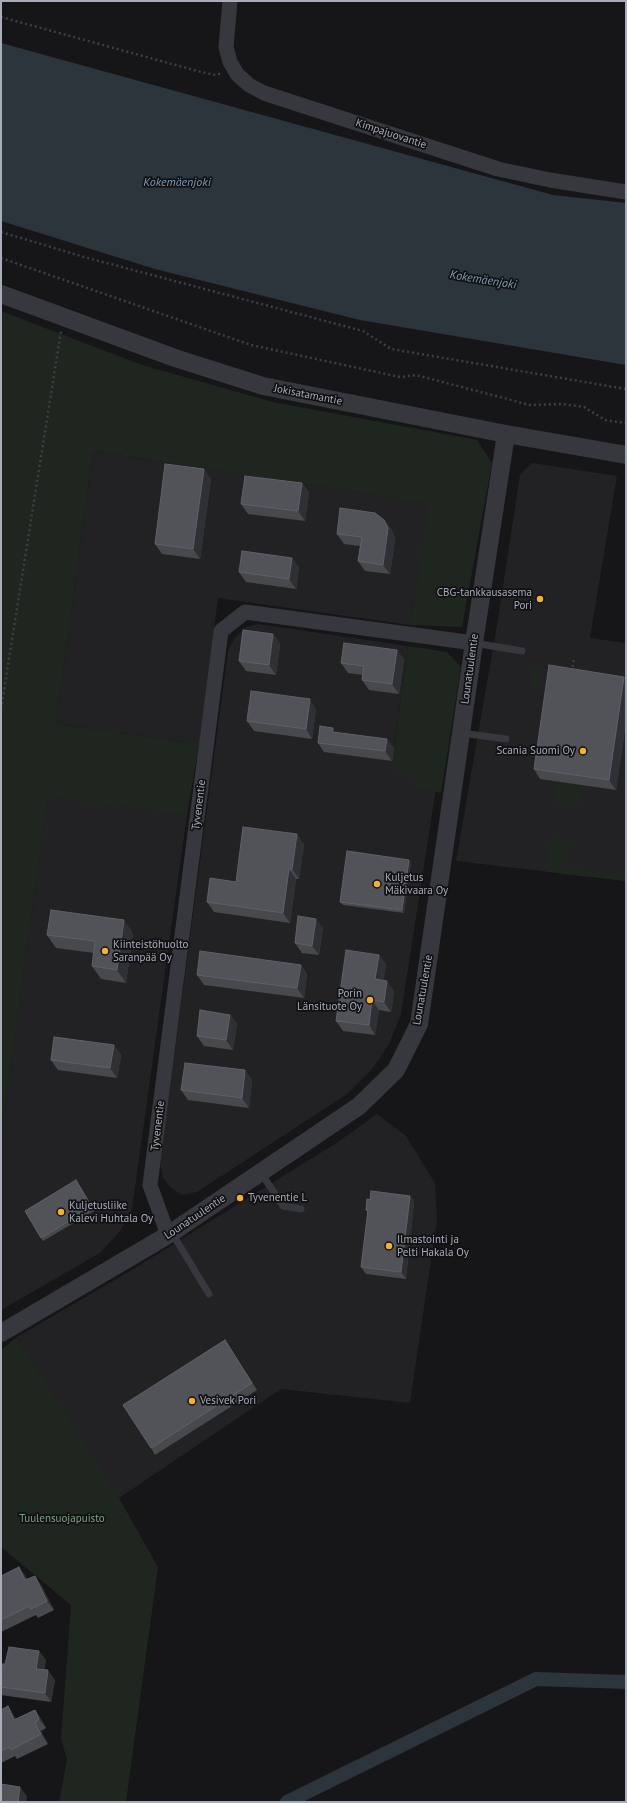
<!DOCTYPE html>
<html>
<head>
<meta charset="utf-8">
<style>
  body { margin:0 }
  #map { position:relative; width:627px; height:1803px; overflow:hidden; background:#161618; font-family:"PT Sans",sans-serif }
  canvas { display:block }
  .frame { position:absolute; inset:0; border:2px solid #a8adb8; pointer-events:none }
</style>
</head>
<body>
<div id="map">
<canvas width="627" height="1803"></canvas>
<div class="frame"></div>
</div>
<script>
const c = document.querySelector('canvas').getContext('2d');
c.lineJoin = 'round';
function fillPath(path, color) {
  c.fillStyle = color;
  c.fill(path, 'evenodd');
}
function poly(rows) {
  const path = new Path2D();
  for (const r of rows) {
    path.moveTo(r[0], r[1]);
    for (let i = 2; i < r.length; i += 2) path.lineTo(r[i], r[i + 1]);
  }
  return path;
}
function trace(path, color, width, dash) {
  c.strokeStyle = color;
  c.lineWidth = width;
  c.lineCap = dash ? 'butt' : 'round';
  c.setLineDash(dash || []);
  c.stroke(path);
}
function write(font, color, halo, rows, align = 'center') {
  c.font = font + ' "PT Sans",sans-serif';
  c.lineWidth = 3.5;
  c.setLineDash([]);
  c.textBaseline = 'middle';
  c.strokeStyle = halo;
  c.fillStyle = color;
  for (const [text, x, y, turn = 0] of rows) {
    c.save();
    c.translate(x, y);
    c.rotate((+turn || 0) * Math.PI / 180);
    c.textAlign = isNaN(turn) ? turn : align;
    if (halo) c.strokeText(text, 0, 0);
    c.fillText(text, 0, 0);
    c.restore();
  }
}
const built = poly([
  [93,451,430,504,410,625,218,598,199,744,56,724],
  [532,463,617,476,590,638,626,643,626,881,456,861,497,625,520,475],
  [258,624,408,646,392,762,439,769,401,1014,389,1044,372,1069,347,1094,197,1192,182,1195,171,1188,163,1178,160,1164,228,651,235,637,246,627],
  [48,796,187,815,132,1209,120,1231,100,1253,1,1310,1,1136],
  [377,1114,406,1136,435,1183,437,1219,410,1403,281,1389,119,1498,17,1337,132,1270,338,1142]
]);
const green = poly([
  [1,311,142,365,273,402,477,440,492,463,462,627,410,625,429,504,93,451,56,724,199,744,187,815,48,797,1,1136],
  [408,646,447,652,461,667,441,793,418,788,410,774,391,771],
  [534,665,541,666,537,689,531,688],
  [556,781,581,784,578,809,553,805],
  [550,838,571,840,567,869,626,874,626,881,547,872],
  [17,1337,115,1491,158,1567,126,1802,59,1802,67,1759,61,1739,71,1605,1,1547,1,1350]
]);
const water = poly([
  [1,43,553,195,626,203,626,365,360,320,155,269,1,221]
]);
const canal = poly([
  [287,1802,536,1679,626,1682]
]);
const path = poly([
  [1,17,201,72,216,75,222,73],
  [1,232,84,257,363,331,391,349,626,389],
  [1,258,251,345,400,377,416,375,530,405,562,404,584,407,605,420,626,423],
  [572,672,574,658],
  [1,709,61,331]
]);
const service = poly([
  [474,643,522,651],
  [461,733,506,739],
  [261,1173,283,1206,301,1209],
  [172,1233,209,1294]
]);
const minor = poly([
  [230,1,226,47,230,62,237,74,249,85,264,93,498,169,550,180,626,192],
  [168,1235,150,1185,221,631,245,612,474,643]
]);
const tertiary = poly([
  [1,294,175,358,263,386,506,434,626,455],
  [1,1333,168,1235,359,1106,396,1070,419,1024,474,643,506,434]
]);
const wall = poly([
  [211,479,200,559,162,554,155,544],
  [302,483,309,493,305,521,248,514,241,504],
  [384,520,391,529,395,538,390,574,365,571,358,561,360,546,344,544,337,534],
  [292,558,299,568,296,589,246,582,239,572],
  [273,634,280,644,276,675,246,671,239,661],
  [397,650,404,660,399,694,369,690,362,680,363,675,348,673,341,663],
  [624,677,626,679,626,723,616,790,540,779,534,769],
  [316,709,312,739,254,731,247,721],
  [336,732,394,748,392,761,324,752,318,743],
  [304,844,299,879,296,879,290,923,214,912,207,902,236,882],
  [409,860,411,863,404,913,343,905,340,902],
  [323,928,319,955,302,953,295,943],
  [133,933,126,983,101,979,92,966,94,953,56,948,47,935],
  [379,955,386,965,383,980,394,991,391,1012,379,1010,375,1035,343,1031,336,1021],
  [301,965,307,974,304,998,204,985,197,975],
  [230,1015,237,1024,233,1050,204,1046,197,1036],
  [114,1045,121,1055,117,1078,58,1070,51,1060],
  [252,1080,249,1108,188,1100,181,1090],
  [76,1180,94,1211,43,1241,41,1238],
  [410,1196,414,1202,406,1279,366,1274,361,1267,368,1213,366,1210,370,1200],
  [225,1340,257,1390,155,1455,151,1448],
  [19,1567,27,1579,41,1585,54,1610,38,1618,36,1615,1,1632,1,1576],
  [46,1660,44,1670,55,1680,51,1702,1,1695,1,1666,2,1666,5,1664],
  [8,1706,16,1719,35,1710,41,1719,46,1728,41,1731,48,1744,17,1759,15,1756,1,1763,1,1710]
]);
const shadedWall = poly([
  [204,469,211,479,200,559,193,549],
  [302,483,309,493,305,521,298,511],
  [384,520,391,529,395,538,390,574,383,565],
  [292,558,299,568,296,589,289,579],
  [273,634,280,644,276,675,269,665],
  [397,650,404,660,399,694,392,684],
  [624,677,626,679,626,723,616,790,609,780],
  [310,699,316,709,312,739,306,729],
  [387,739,394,748,392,761,385,751],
  [297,834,304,844,299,879,292,869],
  [409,860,411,863,404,913,402,910],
  [289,869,296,879,290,923,283,913],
  [316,919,323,928,319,955,312,946],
  [124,920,133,933,126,983,117,970],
  [379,955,386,965,382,989,375,979],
  [301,965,307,974,304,998,297,988],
  [387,981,394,991,391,1012,384,1002],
  [372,1000,379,1010,375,1035,369,1025],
  [230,1015,237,1024,233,1050,226,1040],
  [114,1045,121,1055,117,1078,110,1068],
  [245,1070,252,1080,249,1108,242,1098],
  [410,1196,414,1202,406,1279,401,1272],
  [19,1567,25,1577,32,1589,25,1580],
  [35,1576,41,1585,54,1610,47,1601],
  [39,1651,46,1660,43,1678,36,1669],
  [48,1670,55,1680,51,1702,45,1693],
  [8,1706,14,1716,21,1730,14,1720],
  [35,1710,41,1719,46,1728,39,1719],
  [35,1722,41,1731,48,1744,41,1734],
  [20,1787,27,1796,26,1802,18,1802]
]);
const building = poly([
  [165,464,204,469,193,549,155,544,165,464],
  [245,476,302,483,298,511,241,504,245,476],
  [340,508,375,513,384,520,388,528,383,565,358,561,362,537,337,534,340,508],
  [242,551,292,558,289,579,239,572,242,551],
  [243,630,273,634,269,665,239,661,243,630],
  [344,643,397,650,392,684,362,680,364,666,341,663,344,643],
  [549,665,624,677,609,780,534,769,549,665],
  [251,691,310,699,306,729,247,721,251,691],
  [320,726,333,728,333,732,387,739,385,751,318,743,320,726],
  [243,827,297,834,292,869,289,869,283,913,207,902,210,878,236,882,243,827],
  [347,851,409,860,402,910,340,902,347,851],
  [51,910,124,920,117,970,92,966,95,941,47,935,51,910],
  [298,916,316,919,312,946,295,943,298,916],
  [346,950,379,955,375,979,387,981,384,1002,372,1000,369,1025,336,1021,346,950],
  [200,951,301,965,297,988,197,975,200,951],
  [200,1010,230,1015,226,1040,197,1036,200,1010],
  [54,1037,114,1045,110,1068,51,1060,54,1037],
  [185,1063,245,1070,242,1098,181,1090,185,1063],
  [76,1180,92,1207,41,1238,25,1211,76,1180],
  [371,1191,410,1196,401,1272,361,1267,368,1210,366,1210,367,1199,370,1200,371,1191],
  [225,1340,252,1383,151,1448,123,1405,225,1340],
  [19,1567,25,1580,35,1576,47,1601,31,1609,29,1606,1,1620,1,1576,19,1567],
  [9,1647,39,1651,36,1669,48,1670,45,1693,1,1687,1,1666,2,1666,2,1664,5,1664,9,1647],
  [8,1706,14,1720,35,1710,39,1719,35,1722,41,1734,11,1750,9,1747,1,1751,1,1710,8,1706],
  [1,1784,20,1787,18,1802,1,1802,1,1784]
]);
const markers = [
  [540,599,4,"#f2b134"],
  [583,751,4,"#f2b134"],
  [377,884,4,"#f2b134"],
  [105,951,4,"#f2b134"],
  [370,1000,4,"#f2b134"],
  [240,1198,4,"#f2b134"],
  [61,1212,4,"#f2b134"],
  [389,1246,4,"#f2b134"],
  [192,1401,4,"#f2b134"]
];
const streetNames = [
  ["Kimpajuovantie",391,134,18],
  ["Jokisatamantie",308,395,11],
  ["Lounatuulentie",470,669,-82],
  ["Tyvenentie",199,805,-83],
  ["Lounatuulentie",423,990,-80],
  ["Tyvenentie",158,1126,-83],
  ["Lounatuulentie",195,1217,-34]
];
const poiNames = [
  ["CBG-tankkausasema",532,593,"right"],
  ["Pori",532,606,"right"],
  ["Scania Suomi Oy",575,751,"right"],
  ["Kuljetus",385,878],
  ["Mäkivaara Oy",385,891],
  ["Kiinteistöhuolto",113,945],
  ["Saranpää Oy",113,958],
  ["Porin",362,994,"right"],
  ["Länsituote Oy",362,1007,"right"],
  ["Tyvenentie L",248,1198],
  ["Kuljetusliike",69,1206],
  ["Kalevi Huhtala Oy",69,1219],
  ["Ilmastointi ja",397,1240],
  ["Pelti Hakala Oy",397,1253],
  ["Vesivek Pori",200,1401]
];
const parkNames = [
  ["Tuulensuojapuisto",62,1519]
];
const waterNames = [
  ["Kokemäenjoki",177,183],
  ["Kokemäenjoki",483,280,9]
];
fillPath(built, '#222225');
fillPath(green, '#1e261f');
fillPath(water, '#2c353c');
trace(canal, '#2c353c', 14);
trace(path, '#3d3f44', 2.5, [2, 3]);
trace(service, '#37383d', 7);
trace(minor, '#37383d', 15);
trace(tertiary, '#37383d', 18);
fillPath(wall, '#47494d');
fillPath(shadedWall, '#2f3033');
fillPath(building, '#525359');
trace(building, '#5f6168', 1);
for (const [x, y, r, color] of markers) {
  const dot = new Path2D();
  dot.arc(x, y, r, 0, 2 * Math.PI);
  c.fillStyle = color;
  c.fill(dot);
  trace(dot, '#111113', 1.5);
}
write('11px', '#a8adb8', '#111113', streetNames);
write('11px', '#a8adb8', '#111113', poiNames, 'left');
write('11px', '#7fa381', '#111113', parkNames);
write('italic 12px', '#7f9bb3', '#111113', waterNames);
</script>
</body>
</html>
